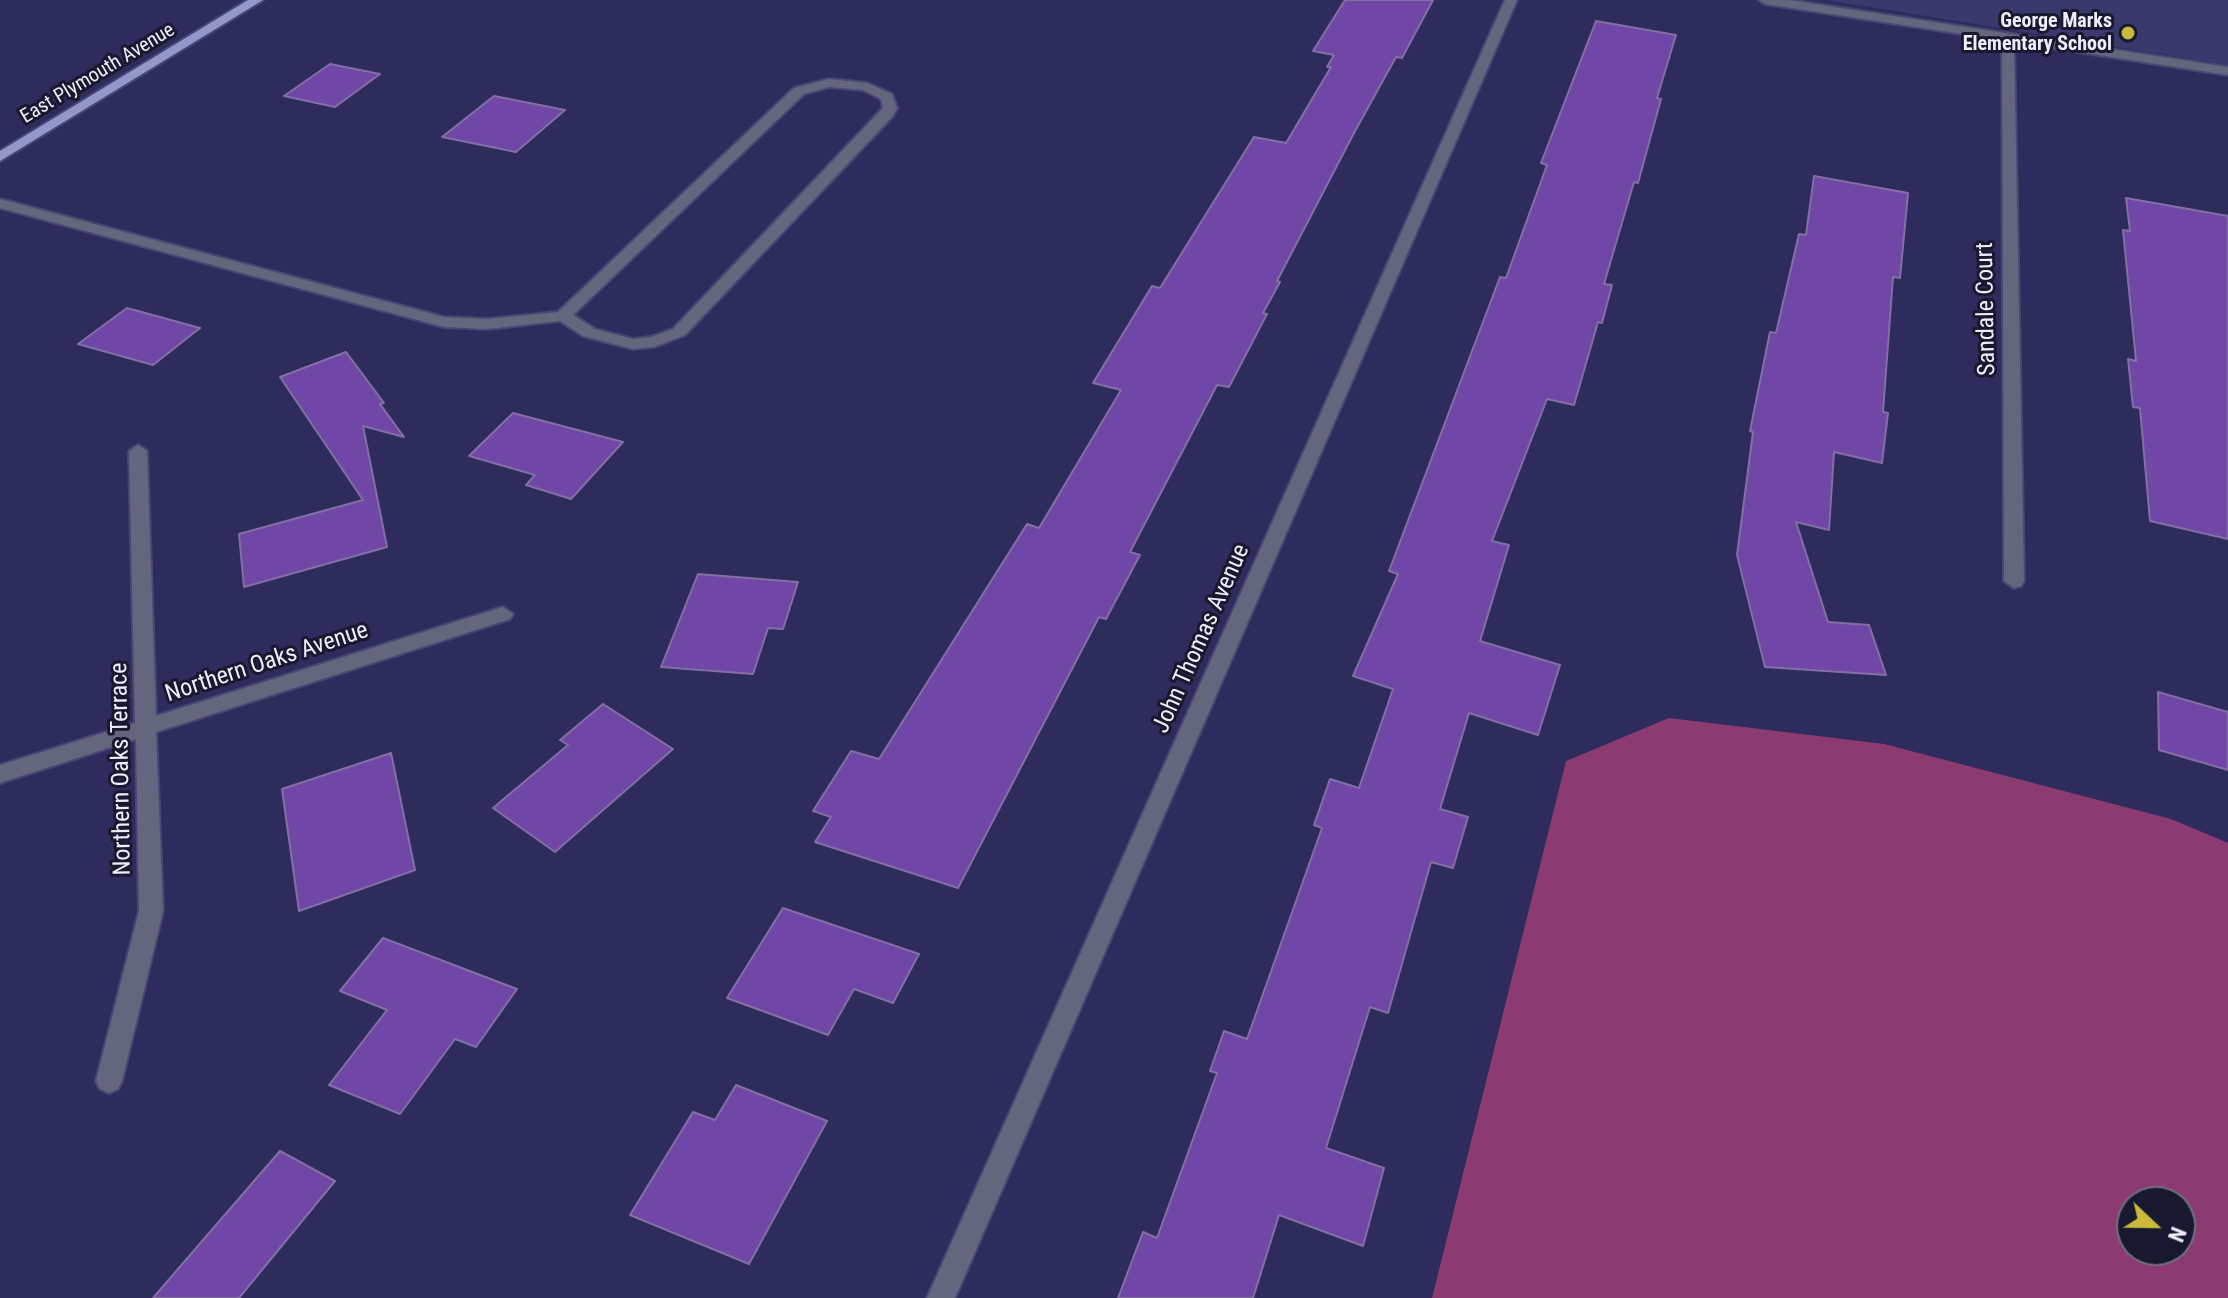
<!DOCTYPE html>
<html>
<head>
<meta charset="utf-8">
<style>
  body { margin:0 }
  #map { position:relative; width:2228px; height:1298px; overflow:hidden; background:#2d2c5d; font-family:"Roboto Condensed",sans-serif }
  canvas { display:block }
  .north { position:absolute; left:2116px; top:1186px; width:80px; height:80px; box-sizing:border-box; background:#18182e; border:2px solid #6d6e80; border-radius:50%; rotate:112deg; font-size:22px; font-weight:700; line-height:32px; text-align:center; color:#edeefb }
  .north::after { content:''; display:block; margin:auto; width:28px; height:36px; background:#cbba39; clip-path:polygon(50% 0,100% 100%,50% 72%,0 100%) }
</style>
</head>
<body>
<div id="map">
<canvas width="2228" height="1298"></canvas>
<div class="north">N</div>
</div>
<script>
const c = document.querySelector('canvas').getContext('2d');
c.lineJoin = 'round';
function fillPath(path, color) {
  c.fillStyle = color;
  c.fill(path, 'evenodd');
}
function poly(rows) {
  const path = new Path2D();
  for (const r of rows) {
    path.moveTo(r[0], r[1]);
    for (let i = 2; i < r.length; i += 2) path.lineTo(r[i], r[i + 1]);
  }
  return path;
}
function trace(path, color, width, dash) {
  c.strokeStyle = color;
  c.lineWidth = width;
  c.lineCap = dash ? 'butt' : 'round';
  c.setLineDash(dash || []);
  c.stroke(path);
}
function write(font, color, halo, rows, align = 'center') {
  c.font = font + ' "Roboto Condensed",sans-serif';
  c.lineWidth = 6;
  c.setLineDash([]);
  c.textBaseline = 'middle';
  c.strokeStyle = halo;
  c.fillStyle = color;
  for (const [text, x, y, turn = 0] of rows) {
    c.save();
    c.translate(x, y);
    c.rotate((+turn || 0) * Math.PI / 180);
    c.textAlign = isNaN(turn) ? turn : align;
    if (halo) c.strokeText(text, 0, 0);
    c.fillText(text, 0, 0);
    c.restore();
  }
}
const built = poly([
  [1827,0,2228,0,2228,65]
]);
const green = poly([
  [1669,718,1884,744,2171,819,2228,843,2228,1298,1432,1298,1566,761],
  [2132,1202,2180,1202,2180,1250,2132,1250]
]);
const building = poly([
  [1345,0,1433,0,1402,58,1396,57,1354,133,1277,281,1280,282,1263,313,1267,314,1229,387,1217,385,1130,552,1140,555,1106,619,1099,617,958,888,815,842,831,817,813,811,851,751,879,759,1027,524,1039,528,1121,390,1093,383,1152,286,1160,288,1254,137,1286,143,1331,67,1327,67,1334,55,1313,51,1345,0],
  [1596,21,1676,35,1657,98,1661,99,1638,183,1634,182,1604,284,1612,285,1602,323,1598,322,1574,405,1547,399,1492,541,1509,545,1480,641,1560,665,1538,735,1469,713,1440,809,1468,817,1453,868,1431,862,1388,1013,1370,1007,1326,1148,1384,1168,1363,1246,1279,1215,1253,1298,1118,1298,1143,1232,1157,1238,1217,1073,1210,1071,1224,1031,1247,1039,1322,828,1314,825,1330,779,1359,788,1393,689,1353,676,1398,574,1389,571,1500,277,1506,278,1547,165,1541,163,1596,21],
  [330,64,380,74,335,107,284,96,330,64],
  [494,96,565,110,516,152,442,137,494,96],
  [1814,176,1908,193,1900,278,1893,277,1883,412,1888,413,1882,463,1834,452,1829,530,1796,522,1828,622,1869,625,1886,675,1765,667,1737,555,1753,432,1750,431,1770,332,1776,333,1799,234,1806,235,1814,176],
  [2126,198,2228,216,2228,539,2150,521,2140,408,2133,407,2128,359,2136,361,2123,230,2130,231,2126,198],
  [127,308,200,328,153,365,78,344,127,308],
  [346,352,384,403,380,404,404,437,363,426,387,547,244,587,239,534,363,500,280,377,346,352],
  [513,413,623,442,571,499,526,485,535,475,469,456,513,413],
  [698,574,798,582,783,629,768,628,753,674,661,667,698,574],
  [2158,692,2228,712,2228,770,2159,750,2158,692],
  [603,704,673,749,555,852,493,808,568,745,560,740,603,704],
  [391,753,415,870,299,911,282,789,391,753],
  [783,908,919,954,893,1003,854,989,828,1035,727,998,783,908],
  [383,938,517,989,476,1047,455,1039,400,1114,329,1085,387,1010,340,991,383,938],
  [736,1085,827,1121,749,1264,630,1215,693,1112,715,1120,736,1085],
  [280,1151,335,1181,239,1298,153,1298,280,1151]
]);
const minor = poly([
  [1505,0,1517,0,955,1298,927,1298,1505,0],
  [1759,0,1789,0,2228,67,2228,75,2014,42,2024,581,2021,586,2014,588,2004,581,2002,40,1765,4,1759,0],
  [829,79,867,83,892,94,897,108,893,116,685,335,654,347,633,349,583,336,560,321,487,329,444,327,0,208,0,199,444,317,487,319,558,312,794,88,829,79],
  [829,87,863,90,881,99,883,108,673,329,651,337,633,339,595,329,573,315,804,94,829,87],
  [138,445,147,451,156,716,503,607,513,614,510,619,156,732,163,911,122,1081,118,1089,109,1093,100,1089,96,1081,139,911,136,739,0,783,0,765,135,723,129,451,138,445]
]);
const major = poly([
  [248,0,263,0,0,161,0,151,248,0]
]);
const markers = [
  [2128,33,8,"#cbba39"]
];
const farPoinames = [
  ["George Marks",2112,22],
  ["Elementary School",2112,45]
];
const farStreetnames = [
  ["East Plymouth Avenue",98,74,-31]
];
const streetNames = [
  ["Sandale Court",1987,309,-91],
  ["John Thomas Avenue",1202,639,-66],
  ["Northern Oaks Avenue",267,663,-18],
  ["Northern Oaks Terrace",122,769,-91]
];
fillPath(built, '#39396e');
fillPath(green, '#8c3a72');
fillPath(building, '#7046a6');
trace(building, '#836fa5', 2);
trace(minor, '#484773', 4);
trace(major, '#484773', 4);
fillPath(minor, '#64667e');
fillPath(major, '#9497c9');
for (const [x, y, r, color] of markers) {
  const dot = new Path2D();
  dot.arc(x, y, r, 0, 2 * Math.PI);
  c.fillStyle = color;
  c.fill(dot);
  trace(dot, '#18182e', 3);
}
write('bold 20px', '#edeefb', '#18182e', farPoinames, 'right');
write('20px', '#edeefb', '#18182e', farStreetnames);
write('24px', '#edeefb', '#18182e', streetNames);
</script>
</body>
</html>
